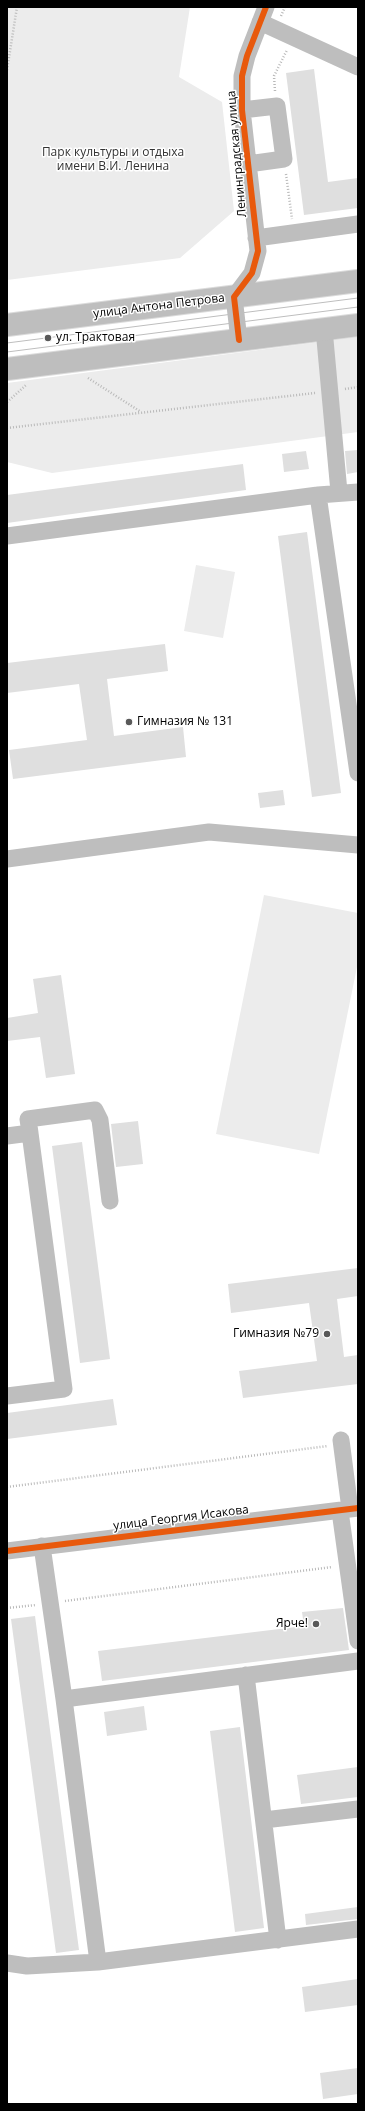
<!DOCTYPE html>
<html>
<head>
<meta charset="utf-8">
<style>
  body { margin:0 }
  #map { position:relative; width:365px; height:2111px; overflow:hidden; background:#fff; font-family:"Open Sans",sans-serif }
  canvas { display:block }
  .frame { position:absolute; inset:0; border:8px solid #000; pointer-events:none }
</style>
</head>
<body>
<div id="map">
<canvas width="365" height="2111"></canvas>
<div class="frame"></div>
</div>
<script>
const c = document.querySelector('canvas').getContext('2d');
c.lineJoin = 'round';
function fillPath(path, color) {
  c.fillStyle = color;
  c.fill(path, 'evenodd');
}
function poly(rows) {
  const path = new Path2D();
  for (const r of rows) {
    path.moveTo(r[0], r[1]);
    for (let i = 2; i < r.length; i += 2) path.lineTo(r[i], r[i + 1]);
  }
  return path;
}
function trace(path, color, width, dash) {
  c.strokeStyle = color;
  c.lineWidth = width;
  c.lineCap = dash ? 'butt' : 'round';
  c.setLineDash(dash || []);
  c.stroke(path);
}
function write(font, color, halo, rows, align = 'center') {
  c.font = font + ' "Open Sans",sans-serif';
  c.lineWidth = 3;
  c.setLineDash([]);
  c.textBaseline = 'middle';
  c.strokeStyle = halo;
  c.fillStyle = color;
  for (const [text, x, y, turn = 0] of rows) {
    c.save();
    c.translate(x, y);
    c.rotate((+turn || 0) * Math.PI / 180);
    c.textAlign = isNaN(turn) ? turn : align;
    if (halo) c.strokeText(text, 0, 0);
    c.fillText(text, 0, 0);
    c.restore();
  }
}
const green = poly([
  [7,7,190,7,179,77,222,102,234,211,180,258,7,280],
  [358,337,358,432,52,473,7,462,7,383],
  [196,565,235,572,223,638,184,631],
  [264,895,358,913,358,962,319,1154,216,1134]
]);
const building = poly([
  [314,69,328,182,358,178,358,208,304,215,286,73],
  [358,450,358,472,347,474,345,451],
  [306,451,309,469,284,472,282,454],
  [243,464,246,490,7,523,7,495],
  [307,532,341,793,312,797,278,536],
  [165,644,168,671,107,679,114,736,183,727,186,757,13,779,9,750,87,740,79,684,7,693,7,663],
  [283,790,285,805,260,808,258,793],
  [61,975,75,1074,46,1078,40,1037,7,1041,7,1018,38,1013,33,979],
  [138,1121,143,1164,116,1167,111,1124],
  [82,1142,110,1359,80,1363,52,1146],
  [358,1268,358,1296,337,1299,344,1357,358,1355,358,1384,243,1398,239,1371,317,1361,309,1303,231,1313,228,1284],
  [113,1399,117,1425,7,1439,7,1413],
  [343,1608,349,1650,102,1681,98,1651,304,1626,302,1612],
  [35,1616,79,1950,56,1953,11,1619],
  [144,1706,147,1730,107,1736,104,1712],
  [240,1727,264,1928,235,1932,210,1731],
  [358,1767,358,1797,301,1804,297,1775],
  [358,1907,358,1919,306,1925,305,1914],
  [358,1979,358,2005,305,2012,302,1987],
  [358,2068,358,2094,323,2099,320,2073]
]);
const path = poly([
  [281,16,285,7],
  [7,70,17,7],
  [275,91,274,76,287,50],
  [286,174,292,219],
  [88,378,141,412],
  [345,389,358,387],
  [7,402,26,385],
  [7,428,315,393],
  [7,1487,328,1446],
  [65,1601,332,1567],
  [7,1608,36,1605]
]);
const minor = poly([
  [260,22,358,67],
  [242,110,277,106,284,159,248,164],
  [256,238,358,224],
  [324,329,339,492],
  [239,340,234,297,252,273,258,251,242,110,242,76,247,56,266,7],
  [318,495,358,773],
  [7,536,318,495,358,492],
  [7,859,209,832,358,845],
  [7,1136,30,1133,28,1119,95,1110,100,1120,110,1201],
  [7,1396,64,1389,30,1133],
  [341,1440,350,1509],
  [340,1511,358,1641],
  [42,1546,64,1699,98,1962],
  [7,1551,358,1508],
  [246,1675,278,1940],
  [64,1699,358,1661],
  [264,1820,358,1809],
  [7,1963,27,1966,98,1962,358,1929]
]);
const major = poly([
  [7,325,358,281],
  [7,369,358,325]
]);
const tram = poly([
  [7,343,358,298],
  [7,352,358,307]
]);
const cycleway = poly([
  [239,340,234,297,252,273,258,251,242,110,242,76,247,56,266,7],
  [7,1551,358,1508]
]);
const markers = [
  [48,338,4,"#595959"],
  [129,722,4,"#595959"],
  [327,1334,4,"#595959"],
  [316,1624,4,"#595959"]
];
const parkNames = [
  ["Парк культуры и отдыха",113,153],
  ["имени В.И. Ленина",113,167]
];
const streetNames = [
  ["Ленинградская улица",237,154,-95],
  ["улица Антона Петрова",159,306,-7],
  ["улица Георгия Исакова",181,1518,-7]
];
const poiNames = [
  ["ул. Трактовая",56,338],
  ["Гимназия № 131",137,722],
  ["Гимназия №79",319,1334,"right"],
  ["Ярче!",308,1624,"right"]
];
fillPath(green, '#ececec');
fillPath(building, '#dfdfdf');
trace(major, '#dbdbdb', 24);
trace(path, '#b9b9b9', 2.5, [1, 2]);
trace(minor, '#bebebe', 17);
trace(major, '#bebebe', 22);
trace(tram, '#bebebe', 1);
trace(cycleway, '#e8590c', 6);
for (const [x, y, r, color] of markers) {
  const dot = new Path2D();
  dot.arc(x, y, r, 0, 2 * Math.PI);
  c.fillStyle = color;
  c.fill(dot);
  trace(dot, '#fff', 1.5);
}
write('12px', '#333', '#fff', parkNames);
write('12px', '#000', '#fff', streetNames);
write('12px', '#000', '#fff', poiNames, 'left');
</script>
</body>
</html>
